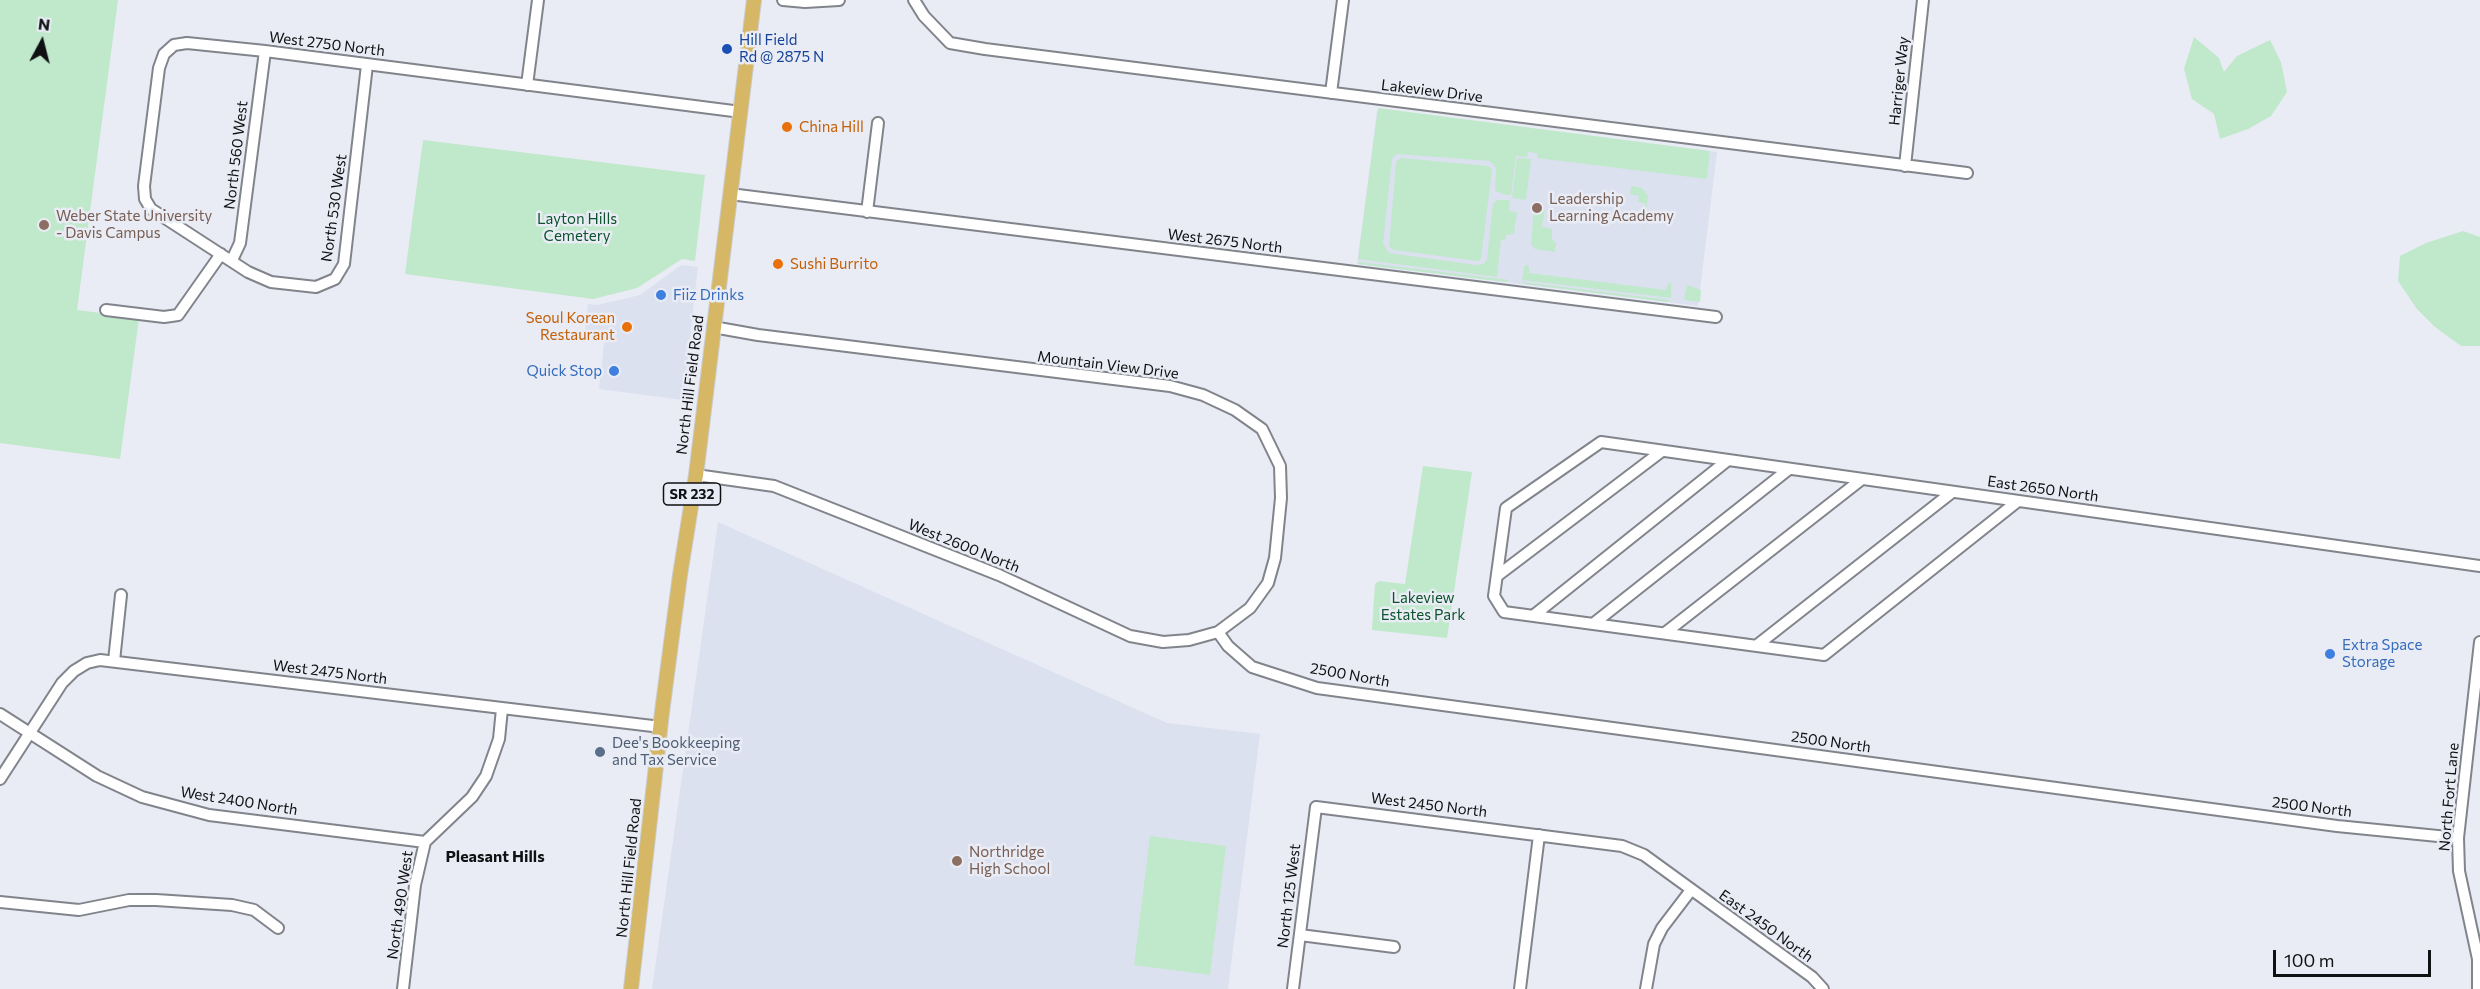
<!DOCTYPE html>
<html>
<head>
<meta charset="utf-8">
<style>
  body { margin:0 }
  #map { position:relative; width:2480px; height:989px; overflow:hidden; background:#e9ecf4; font-family:Commissioner,sans-serif }
  canvas { display:block }
  .north { position:absolute; left:12px; top:12px; width:60px; height:60px; -webkit-text-stroke:4px #e9ecf4; paint-order:stroke; rotate:7deg; font-size:16px; font-weight:700; line-height:24px; text-align:center; color:#101113 }
  .north::after { content:''; display:block; margin:auto; width:21px; height:27px; background:#101113; clip-path:polygon(50% 0,100% 100%,50% 72%,0 100%) }
  .scale { position:absolute; left:2273px; top:950px; width:158px; height:27px; box-sizing:border-box; border:3px solid #101113; border-top:0; padding-left:8px; font-size:18px; line-height:21px; white-space:nowrap; color:#101113; -webkit-text-stroke:4px #e9ecf4; paint-order:stroke }
</style>
</head>
<body>
<div id="map">
<canvas width="2480" height="989"></canvas>
<div class="north">N</div>
<div class="scale">100 m</div>
</div>
<script>
const c = document.querySelector('canvas').getContext('2d');
c.lineJoin = 'round';
function fillPath(path, color) {
  c.fillStyle = color;
  c.fill(path, 'evenodd');
}
function poly(rows) {
  const path = new Path2D();
  for (const r of rows) {
    path.moveTo(r[0], r[1]);
    for (let i = 2; i < r.length; i += 2) path.lineTo(r[i], r[i + 1]);
  }
  return path;
}
function trace(path, color, width, dash) {
  c.strokeStyle = color;
  c.lineWidth = width;
  c.lineCap = dash ? 'butt' : 'round';
  c.setLineDash(dash || []);
  c.stroke(path);
}
function write(font, color, halo, rows, align = 'center') {
  c.font = font + ' Commissioner,sans-serif';
  c.lineWidth = 5;
  c.setLineDash([]);
  c.textBaseline = 'middle';
  c.strokeStyle = halo;
  c.fillStyle = color;
  for (const [text, x, y, turn = 0] of rows) {
    c.save();
    c.translate(x, y);
    c.rotate((+turn || 0) * Math.PI / 180);
    c.textAlign = isNaN(turn) ? turn : align;
    if (halo) c.strokeText(text, 0, 0);
    c.fillText(text, 0, 0);
    c.restore();
  }
}
const built = poly([
  [1377,111,1717,152,1698,306,1357,264],
  [681,265,698,267,683,400,599,389,604,342,584,339,588,304,597,305,640,295],
  [718,522,1167,723,1260,734,1228,989,652,989]
]);
const green = poly([
  [0,0,118,0,77,310,139,318,120,459,0,443],
  [2194,37,2219,58,2224,72,2237,56,2270,40,2281,62,2287,92,2271,116,2248,129,2220,139,2214,114,2192,99,2184,69],
  [1378,108,1710,151,1707,179,1537,158,1537,153,1528,152,1527,157,1516,156,1511,195,1506,195,1495,191,1496,168,1490,161,1397,154,1392,159,1383,244,1389,253,1476,265,1483,264,1487,259,1493,203,1498,200,1510,200,1509,211,1517,212,1514,234,1506,235,1506,239,1501,240,1497,277,1358,259],
  [423,140,705,175,695,261,682,259,637,288,593,299,405,274],
  [1401,158,1488,166,1492,169,1481,259,1478,261,1394,250,1389,247,1396,162],
  [1517,158,1531,159,1526,200,1512,198],
  [1631,186,1642,188,1648,196,1643,239,1646,203,1638,202,1639,196,1630,194],
  [1534,208,1545,210,1542,227,1552,229,1552,239,1556,243,1555,252,1535,249,1531,244],
  [2463,231,2480,237,2480,346,2461,346,2435,327,2417,309,2398,281,2400,256,2426,243],
  [1359,262,1509,280,1506,282,1358,264],
  [1527,265,1529,267,1529,273,1666,290,1668,284,1671,282,1671,298,1522,280,1524,267],
  [1522,282,1670,300,1668,302,1524,284],
  [1687,285,1701,290,1700,302,1684,300],
  [1423,466,1472,472,1447,638,1372,630,1375,584,1379,581,1405,584],
  [1150,836,1226,846,1210,975,1134,965]
]);
const minor = poly([
  [783,0,805,2,839,0],
  [914,0,924,16,950,43,985,49,1967,173],
  [367,65,344,264,335,279,316,287,271,282,248,272,151,209,145,199,144,186,159,68,164,54,174,45,187,43,265,51,741,112],
  [527,85,538,0],
  [1331,93,1343,0],
  [1905,166,1923,0],
  [730,194,1716,317],
  [867,212,878,123],
  [232,260,240,243,265,51],
  [106,310,164,317,178,315,221,254],
  [696,475,774,486,999,575,1130,636,1163,642,1189,640,1218,632,1250,608,1268,583,1275,558,1281,498,1280,466,1262,429,1235,410,1203,395,1170,386,758,335,713,327],
  [2018,501,1824,655,1504,612,1494,596,1506,508,1601,442,2480,566],
  [1497,576,1662,451],
  [1533,616,1728,460],
  [1593,624,1789,469],
  [1218,632,1228,646,1252,667,1317,688,2337,826,2458,838],
  [1665,633,1862,479],
  [1756,646,1951,493],
  [114,661,121,595],
  [0,714,97,776,142,797,209,815,425,842],
  [0,779,62,683,74,671,87,663,100,660,661,727],
  [0,902,79,910,129,900,156,900,232,905,254,910,278,928],
  [1300,935,1394,947],
  [403,989,415,885,425,842,472,797,486,776,499,739,502,709],
  [1293,989,1316,807,1622,846,1644,855,1812,977,1823,989],
  [1520,989,1539,835],
  [1646,989,1654,944,1662,928,1691,890],
  [2478,989,2478,959,2459,871,2458,838,2480,642]
]);
const major = poly([
  [631,989,662,712,680,575,696,475,754,0]
]);
const markers = [
  [727,49,6,"#1a4fb4"],
  [787,127,6,"#e8710a"],
  [1537,208,6,"#8d6e63"],
  [44,225,6,"#8d6e63"],
  [778,264,6,"#e8710a"],
  [661,295,6,"#3f7fe0"],
  [627,327,6,"#e8710a"],
  [614,371,6,"#3f7fe0"],
  [2330,654,6,"#3f7fe0"],
  [600,752,6,"#5c6f8a"],
  [957,861,6,"#8d6e63"]
];
const shields = [
  [692,494,57]
];
const shieldNames = [
  ["SR 232",692,494]
];
const transitNames = [
  ["Hill Field",739,40],
  ["Rd @ 2875 N",739,57]
];
const streetNames = [
  ["West 2750 North",327,44,7],
  ["Harriger Way",1899,81,-84],
  ["Lakeview Drive",1432,91,7],
  ["North 560 West",236,155,-83],
  ["North 530 West",334,208,-82],
  ["West 2675 North",1225,241,7],
  ["Mountain View Drive",1108,365,7],
  ["North Hill Field Road",690,385,-83],
  ["East 2650 North",2043,489,8],
  ["West 2600 North",964,546,22],
  ["West 2475 North",330,672,7],
  ["2500 North",1350,675,10],
  ["2500 North",1831,742,8],
  ["North Fort Lane",2449,797,-85],
  ["West 2400 North",239,801,9],
  ["West 2450 North",1429,805,7],
  ["2500 North",2312,807,7],
  ["North Hill Field Road",629,868,-84],
  ["North 125 West",1289,896,-83],
  ["North 490 West",400,905,-82],
  ["East 2450 North",1766,926,36]
];
const foodNames = [
  ["China Hill",799,127],
  ["Sushi Burrito",790,264],
  ["Seoul Korean",615,318,"right"],
  ["Restaurant",615,335,"right"]
];
const educationNames = [
  ["Leadership",1549,199],
  ["Learning Academy",1549,216],
  ["Weber State University",56,216],
  ["- Davis Campus",56,233],
  ["Northridge",969,852],
  ["High School",969,869]
];
const parkNames = [
  ["Layton Hills",577,219],
  ["Cemetery",577,236],
  ["Lakeview",1423,598],
  ["Estates Park",1423,615]
];
const shopNames = [
  ["Fiiz Drinks",673,295],
  ["Quick Stop",602,371,"right"],
  ["Extra Space",2342,645],
  ["Storage",2342,662]
];
const serviceNames = [
  ["Dee's Bookkeeping",612,743],
  ["and Tax Service",612,760]
];
const neighbourhoodNames = [
  ["Pleasant Hills",495,857]
];
fillPath(built, '#dce1f0');
fillPath(green, '#c0e8cb');
trace(minor, '#82848b', 14);
trace(major, '#cacbcb', 16);
trace(minor, '#fff', 10);
trace(major, '#d6b766', 14);
for (const [x, y, r, color] of markers) {
  const dot = new Path2D();
  dot.arc(x, y, r, 0, 2 * Math.PI);
  c.fillStyle = color;
  c.fill(dot);
  trace(dot, '#e9ecf4', 2);
}
for (const [x, y, w] of shields) {
  const box = new Path2D();
  box.roundRect(x - w / 2, y - 11, w, 22, 4.5);
  c.fillStyle = '#e9ecf4';
  c.fill(box);
  trace(box, '#101113', 1.5);
}
write('bold 14px', '#101113', null, shieldNames);
write('15px', '#164399', '#e9ecf4', transitNames, 'left');
write('15px', '#101113', '#e9ecf4', streetNames);
write('15px', '#c56008', '#e9ecf4', foodNames, 'left');
write('15px', '#785e54', '#e9ecf4', educationNames, 'left');
write('15px', '#0c532c', '#e9ecf4', parkNames);
write('15px', '#366cbe', '#e9ecf4', shopNames, 'left');
write('15px', '#4e5e75', '#e9ecf4', serviceNames, 'left');
write('bold 16px', '#101113', '#e9ecf4', neighbourhoodNames);
</script>
</body>
</html>
